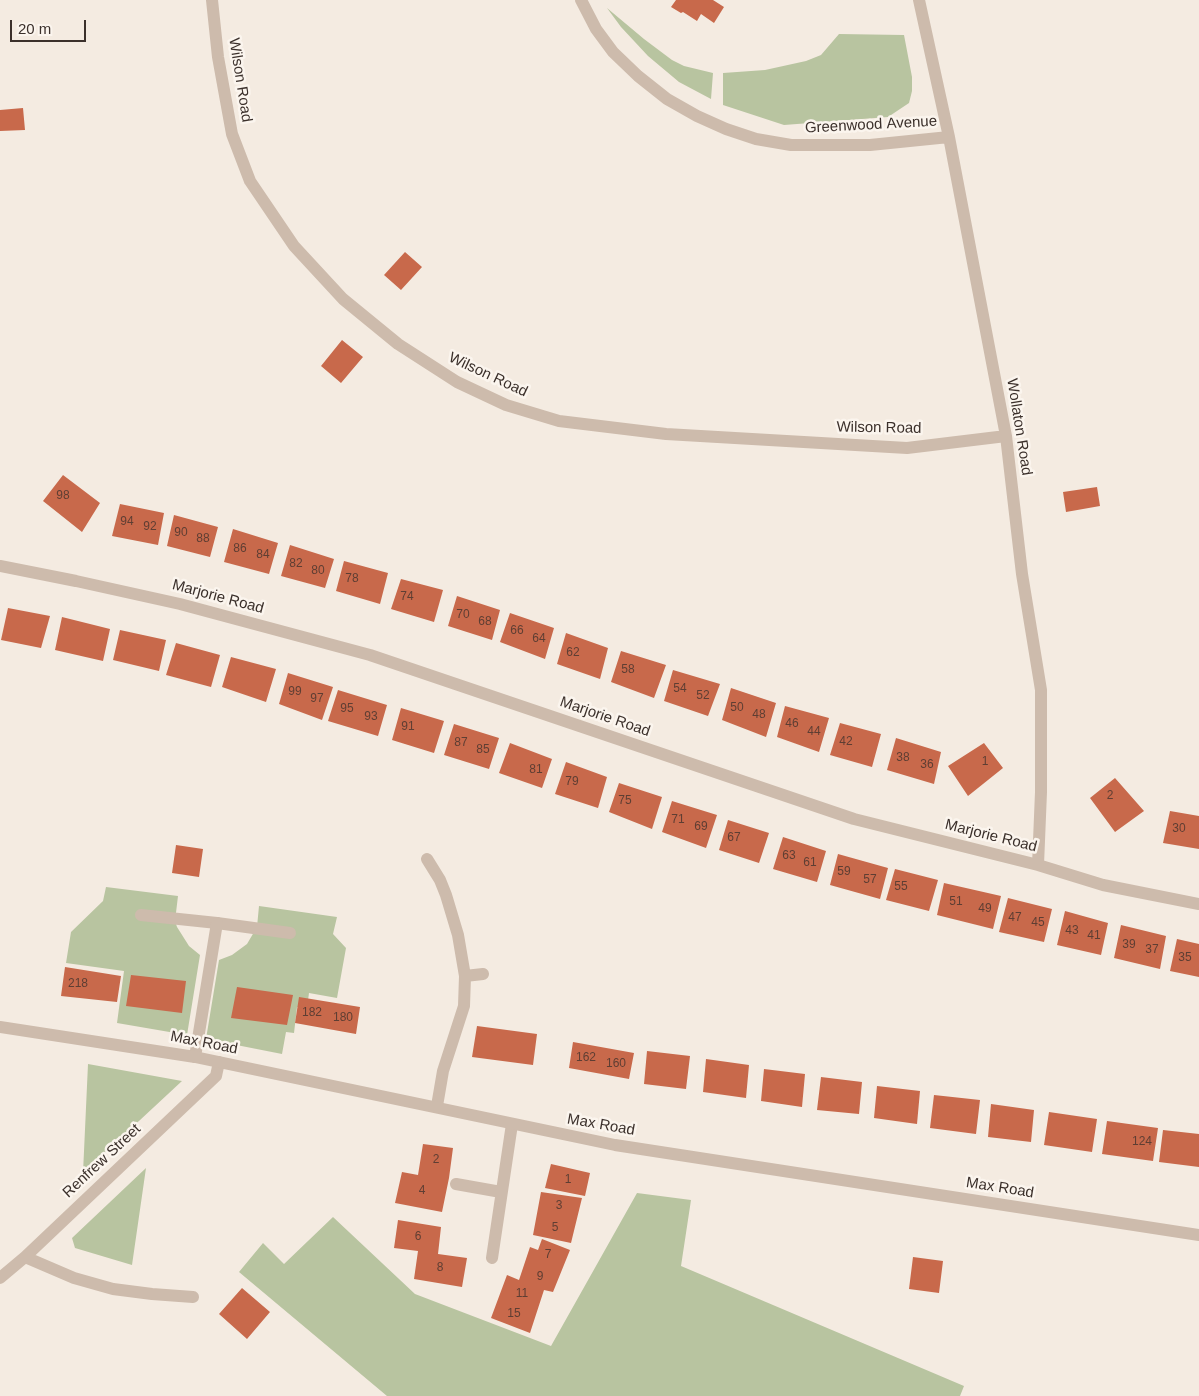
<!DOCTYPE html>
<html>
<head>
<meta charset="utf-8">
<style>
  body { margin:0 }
  #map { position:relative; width:1199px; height:1396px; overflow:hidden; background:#f4ebe1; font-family:Arial,sans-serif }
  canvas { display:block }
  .scale { position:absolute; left:10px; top:20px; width:76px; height:22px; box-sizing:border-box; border:2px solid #3b302b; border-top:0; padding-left:6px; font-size:15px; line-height:18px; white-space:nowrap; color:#3b302b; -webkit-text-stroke:4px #fbf5ee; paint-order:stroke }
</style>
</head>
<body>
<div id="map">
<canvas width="1199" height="1396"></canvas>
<div class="scale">20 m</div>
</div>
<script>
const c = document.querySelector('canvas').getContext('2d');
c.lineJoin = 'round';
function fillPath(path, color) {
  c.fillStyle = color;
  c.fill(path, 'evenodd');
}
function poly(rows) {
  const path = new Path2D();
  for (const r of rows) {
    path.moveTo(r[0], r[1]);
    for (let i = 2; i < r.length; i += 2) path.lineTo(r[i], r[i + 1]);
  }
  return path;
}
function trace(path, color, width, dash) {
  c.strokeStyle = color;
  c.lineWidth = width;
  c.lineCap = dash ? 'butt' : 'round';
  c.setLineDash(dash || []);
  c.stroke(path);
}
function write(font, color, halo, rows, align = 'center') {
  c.font = font + ' Arial,sans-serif';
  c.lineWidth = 5;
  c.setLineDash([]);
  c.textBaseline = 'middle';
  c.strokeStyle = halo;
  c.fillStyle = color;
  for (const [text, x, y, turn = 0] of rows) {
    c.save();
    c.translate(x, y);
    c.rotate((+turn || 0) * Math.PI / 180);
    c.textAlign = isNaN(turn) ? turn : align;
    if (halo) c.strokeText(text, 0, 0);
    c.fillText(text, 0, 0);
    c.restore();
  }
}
const green = poly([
  [607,8,644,39,672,60,684,66,713,73,711,99,679,82,648,56,621,27],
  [839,34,904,35,912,77,912,91,909,103,888,117,784,125,723,105,723,73,765,70,806,61,821,55],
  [106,887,178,896,175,921,177,927,189,946,200,955,187,1035,117,1023,124,971,66,963,71,932,103,901],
  [259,906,337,917,333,934,346,948,337,998,309,993,307,1008,297,1007,294,1033,286,1032,282,1054,206,1039,219,960,232,955,247,944,257,927],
  [88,1064,182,1081,83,1173],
  [146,1168,132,1265,75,1248,72,1238],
  [637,1193,691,1200,681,1266,964,1386,960,1396,387,1396,239,1272,263,1243,284,1264,333,1217,415,1294,551,1346]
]);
const building = poly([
  [676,0,713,0,724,7,714,23,701,14,697,21,683,12,681,13,671,7],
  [23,108,25,130,0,131,0,110],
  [405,252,422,267,401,290,384,275],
  [342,340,363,357,341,383,321,366],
  [63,475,100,503,82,532,43,501],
  [1097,487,1100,506,1066,512,1063,492],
  [120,504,164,513,158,545,112,536],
  [174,515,218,527,210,557,167,546],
  [233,529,278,543,269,574,224,562],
  [290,545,334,559,325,588,281,576],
  [344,561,388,573,380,604,336,591],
  [401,579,443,590,434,622,391,609],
  [457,596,500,610,492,640,448,626],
  [8,608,50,616,41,648,1,640],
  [510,613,554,628,545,659,500,642],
  [62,617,110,629,103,661,55,650],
  [120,630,166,640,159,671,113,660],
  [566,633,608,648,600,679,557,664],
  [176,643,220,655,211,687,166,675],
  [621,651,666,665,654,698,611,682],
  [231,657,276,669,266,702,222,687],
  [673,670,720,684,708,716,664,701],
  [288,673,333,687,322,720,279,704],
  [731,688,776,703,766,737,722,720],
  [338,690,387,705,378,736,328,721],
  [785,706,829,718,819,752,777,737],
  [401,708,444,721,434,753,392,740],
  [840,723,881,734,872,767,830,755],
  [454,724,499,738,489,769,444,755],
  [896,738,941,752,934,784,887,770],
  [510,743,552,759,542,788,499,773],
  [984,743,1003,768,968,796,948,766],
  [566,762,607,777,598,808,555,794],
  [1115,778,1144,811,1115,832,1090,798],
  [619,783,662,797,652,829,609,812],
  [672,801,717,815,706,848,662,832],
  [1170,811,1199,816,1199,849,1163,843],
  [728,820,769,833,759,863,719,850],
  [783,837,826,851,817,882,773,869],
  [176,845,203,849,199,877,172,873],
  [838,854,888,868,880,899,830,885],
  [895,869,938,880,929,911,886,900],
  [944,883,1001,896,993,929,937,915],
  [1008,898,1052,909,1044,942,999,932],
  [1065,911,1108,923,1101,955,1057,945],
  [1121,925,1166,936,1160,969,1114,958],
  [1177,939,1199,944,1199,977,1170,971],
  [65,967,121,976,117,1002,61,996],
  [131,975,186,981,182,1013,126,1006],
  [237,987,293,995,287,1025,231,1018],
  [299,997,360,1007,356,1034,295,1023],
  [477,1026,537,1034,533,1065,472,1057],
  [573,1042,634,1053,629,1079,569,1068],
  [647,1051,690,1056,686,1089,644,1084],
  [706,1059,749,1065,746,1098,703,1092],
  [764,1069,805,1074,802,1107,761,1101],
  [821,1077,862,1082,859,1114,817,1110],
  [877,1086,920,1091,917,1124,874,1118],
  [934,1095,980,1100,976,1134,930,1128],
  [991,1104,1034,1110,1031,1142,988,1137],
  [1049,1112,1097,1119,1092,1152,1044,1145],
  [1107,1121,1158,1128,1153,1161,1102,1154],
  [1163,1130,1199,1134,1199,1167,1159,1162],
  [423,1144,453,1148,449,1178,442,1212,395,1203,402,1172,418,1175],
  [551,1164,590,1173,585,1196,545,1188],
  [541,1192,582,1198,571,1243,533,1235],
  [398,1220,441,1227,438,1254,467,1258,462,1287,414,1279,418,1251,394,1248],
  [542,1239,570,1250,553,1292,544,1290,530,1333,491,1318,507,1275,519,1280,530,1247,538,1250],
  [913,1257,943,1261,939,1293,909,1289],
  [242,1288,270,1312,247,1339,219,1314]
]);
const service = poly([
  [141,915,217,923,290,933]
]);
const minor = poly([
  [212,0,218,57,232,134,250,181,294,246,343,299,398,344,457,382,506,405,559,421,666,434,907,448,1006,436],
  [581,0,596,29,613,52,638,76,667,99,697,116,726,129,756,139,791,145,870,145,949,137],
  [919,0,949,137,1006,436,1022,574,1041,690,1041,792,1038,865],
  [0,566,76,581,180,604,370,655,854,819,1038,865,1103,885,1199,904],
  [427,859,440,880,446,895,458,935,465,976,464,1006,443,1071,437,1106],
  [465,976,483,974],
  [195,1057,217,923],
  [456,1184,501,1192],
  [25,1257,74,1278,113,1289,152,1294,193,1297],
  [492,1258,512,1124],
  [0,1278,25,1257,216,1076,219,1062]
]);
const tertiary = poly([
  [0,1027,195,1057,615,1145,1199,1235]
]);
const numberNames = [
  ["98",63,496],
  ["94",127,522],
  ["92",150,527],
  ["90",181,533],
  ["88",203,539],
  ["86",240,549],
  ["84",263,555],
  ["82",296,564],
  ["80",318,571],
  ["78",352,579],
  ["74",407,597],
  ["70",463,615],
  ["68",485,622],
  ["66",517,631],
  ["64",539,639],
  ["62",573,653],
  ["58",628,670],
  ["54",680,689],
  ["99",295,692],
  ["52",703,696],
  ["97",317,699],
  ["50",737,708],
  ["95",347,709],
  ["48",759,715],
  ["93",371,717],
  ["46",792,724],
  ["91",408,727],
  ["44",814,732],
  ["42",846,742],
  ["87",461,743],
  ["85",483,750],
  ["38",903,758],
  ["1",985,762],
  ["36",927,765],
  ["81",536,770],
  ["79",572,782],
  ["2",1110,796],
  ["75",625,801],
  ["71",678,820],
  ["69",701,827],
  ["30",1179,829],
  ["67",734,838],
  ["63",789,856],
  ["61",810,863],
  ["59",844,872],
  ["57",870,880],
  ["55",901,887],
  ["51",956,902],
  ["49",985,909],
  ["47",1015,918],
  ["45",1038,923],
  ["43",1072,931],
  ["41",1094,936],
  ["39",1129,945],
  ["37",1152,950],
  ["35",1185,958],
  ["218",78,984],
  ["182",312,1013],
  ["180",343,1018],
  ["162",586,1058],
  ["160",616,1064],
  ["124",1142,1142],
  ["2",436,1160],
  ["1",568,1180],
  ["4",422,1191],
  ["3",559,1206],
  ["5",555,1228],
  ["6",418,1237],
  ["7",548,1255],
  ["8",440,1268],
  ["9",540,1277],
  ["11",522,1294],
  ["15",514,1314]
];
const streetNames = [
  ["Wilson Road",240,80,81],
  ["Greenwood Avenue",871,125,-3],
  ["Wilson Road",488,375,25],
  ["Wollaton Road",1019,427,81],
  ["Wilson Road",879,428,1],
  ["Marjorie Road",218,597,15],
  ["Marjorie Road",605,717,19],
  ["Marjorie Road",991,836,14],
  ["Max Road",204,1043,11],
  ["Max Road",601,1125,10],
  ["Renfrew Street",102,1161,-43],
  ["Max Road",1000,1188,9]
];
fillPath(green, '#b8c4a0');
fillPath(building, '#c8694b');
trace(service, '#cdbbac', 12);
trace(minor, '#cdbbac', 12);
trace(tertiary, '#cdbbac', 12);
write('12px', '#5e3e33', null, numberNames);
write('15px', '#3b302b', '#fbf5ee', streetNames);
</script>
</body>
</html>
